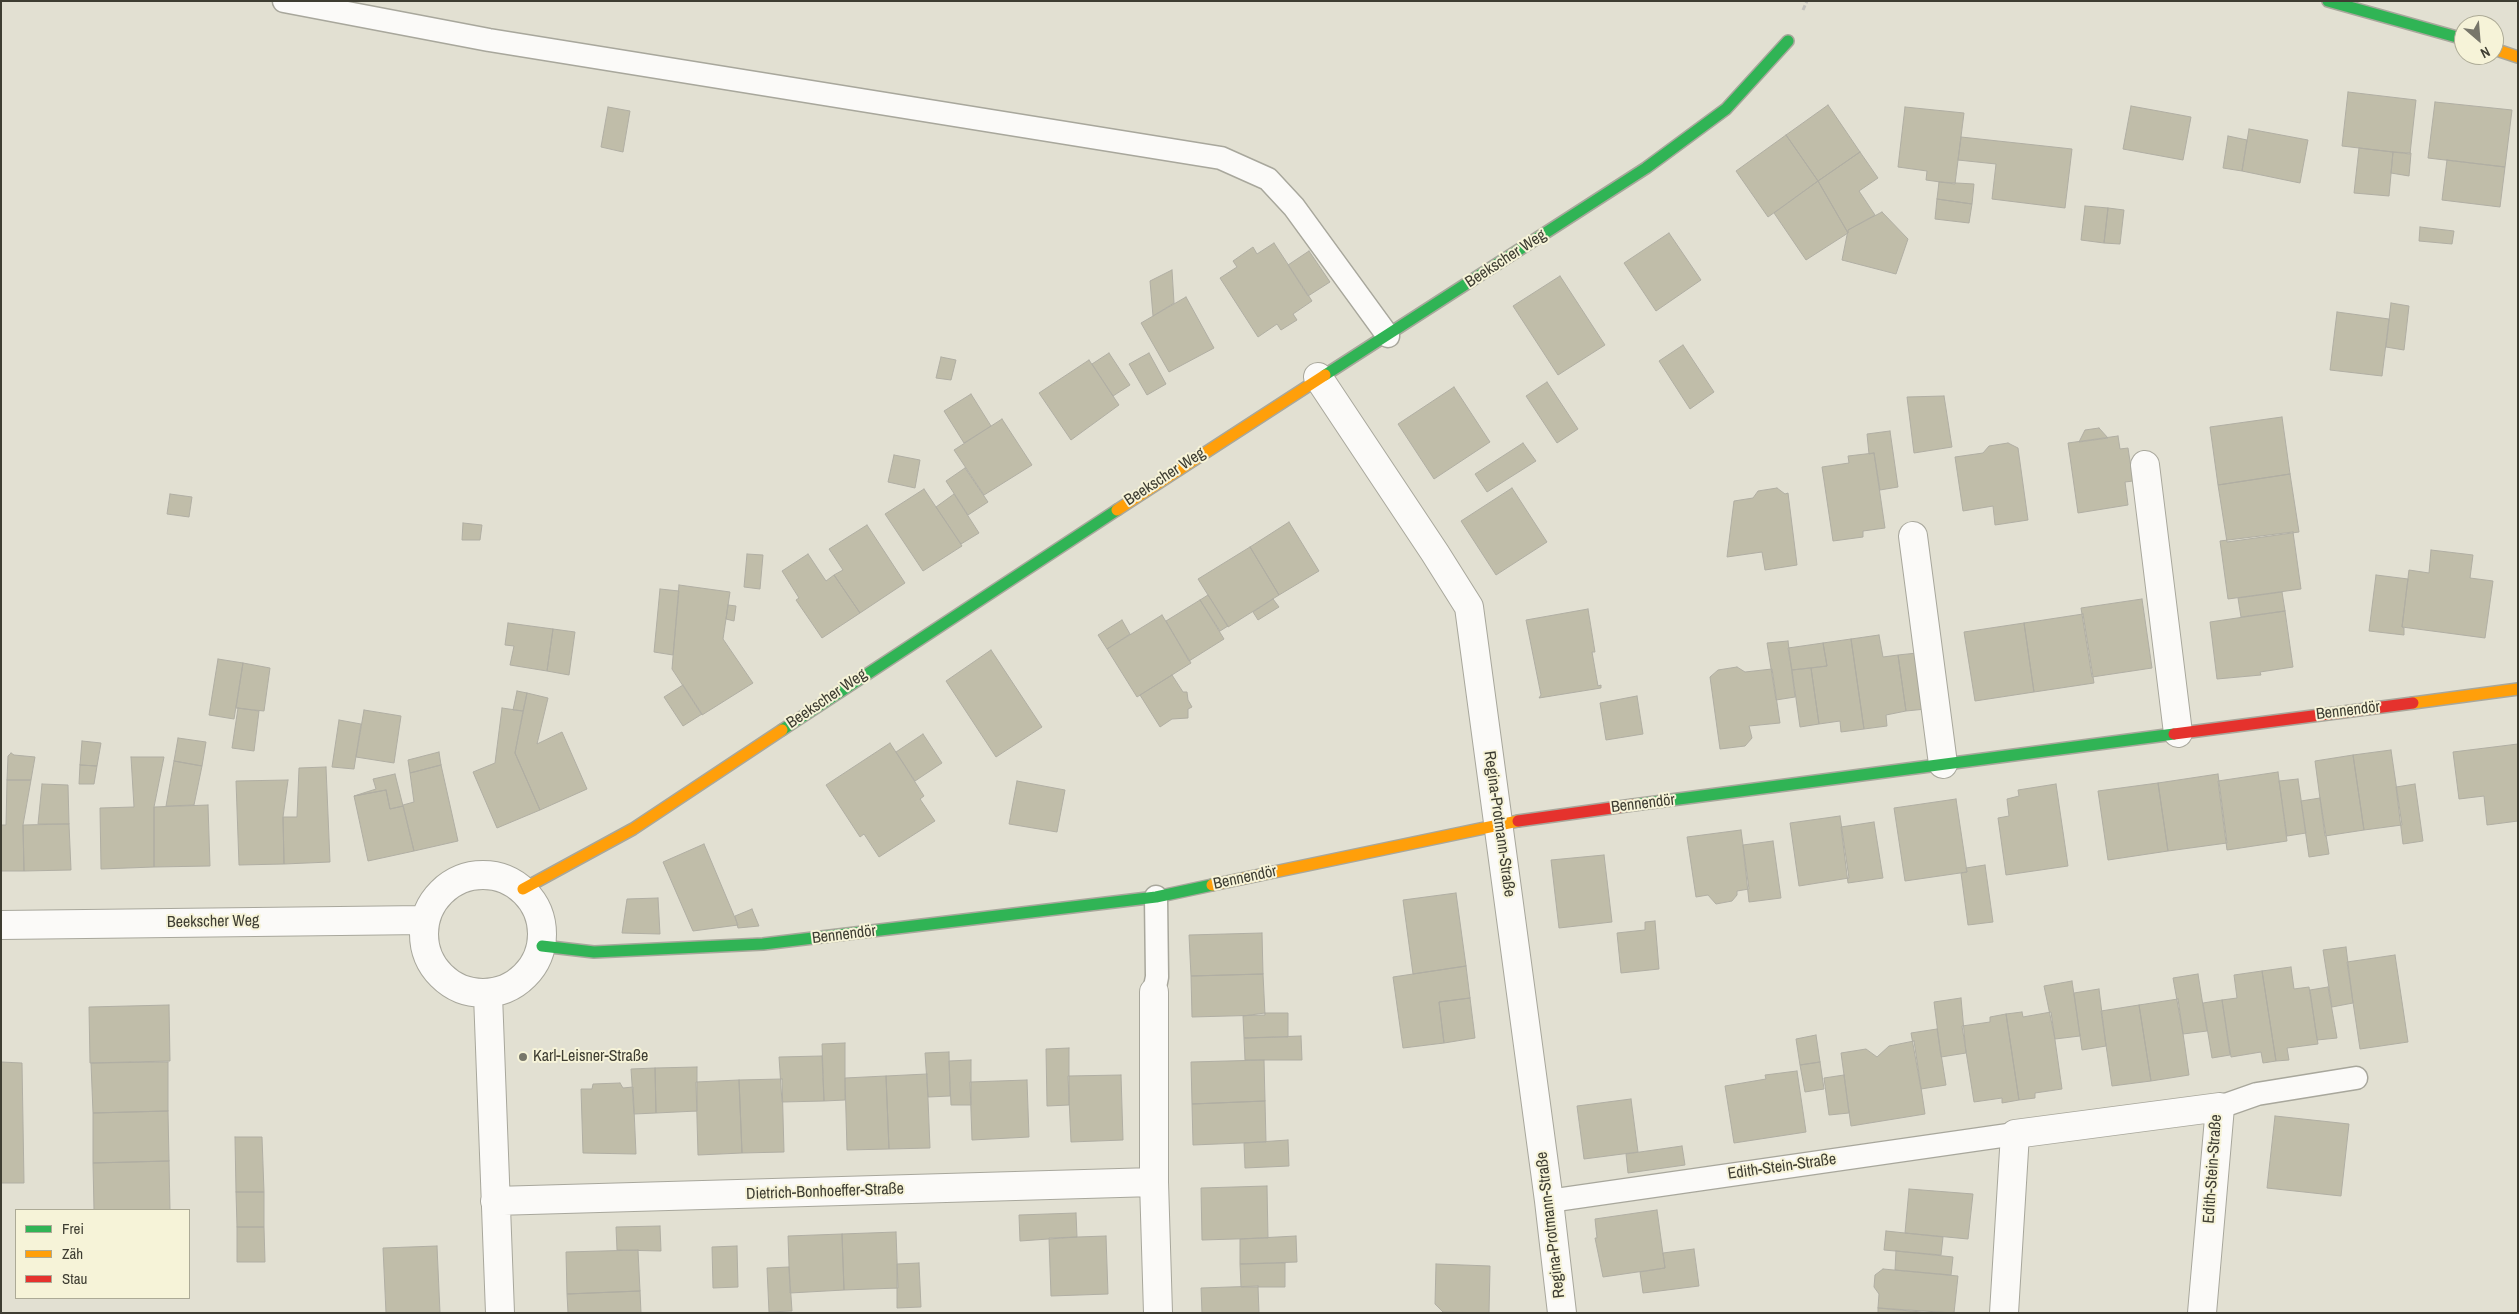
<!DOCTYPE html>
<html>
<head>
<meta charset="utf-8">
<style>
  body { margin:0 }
  #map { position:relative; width:2519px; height:1314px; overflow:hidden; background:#e2e0d2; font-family:"Archivo Narrow",sans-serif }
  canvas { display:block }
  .frame { position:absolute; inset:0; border:2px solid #3e3d32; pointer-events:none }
  .legend { position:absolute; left:15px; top:1209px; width:175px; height:90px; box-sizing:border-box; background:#f6f3d8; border:1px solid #acaa96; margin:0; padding:6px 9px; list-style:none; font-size:15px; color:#3e3d32 }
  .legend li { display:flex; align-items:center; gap:10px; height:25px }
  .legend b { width:25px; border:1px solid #acaa96 }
  .north { position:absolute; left:2454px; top:15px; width:50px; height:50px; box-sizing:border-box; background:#f6f3d8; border:1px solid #acaa96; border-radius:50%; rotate:153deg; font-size:14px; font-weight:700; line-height:20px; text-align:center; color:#3e3d32 }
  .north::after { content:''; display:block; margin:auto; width:18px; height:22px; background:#77766a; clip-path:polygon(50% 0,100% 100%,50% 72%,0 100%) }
</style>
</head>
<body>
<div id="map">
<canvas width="2519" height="1314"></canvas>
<div class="frame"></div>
<ul class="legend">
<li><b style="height:6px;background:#30b455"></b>Frei</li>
<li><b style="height:6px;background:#ff9f0a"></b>Zäh</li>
<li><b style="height:6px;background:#e5322d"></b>Stau</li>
</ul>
<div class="north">N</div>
</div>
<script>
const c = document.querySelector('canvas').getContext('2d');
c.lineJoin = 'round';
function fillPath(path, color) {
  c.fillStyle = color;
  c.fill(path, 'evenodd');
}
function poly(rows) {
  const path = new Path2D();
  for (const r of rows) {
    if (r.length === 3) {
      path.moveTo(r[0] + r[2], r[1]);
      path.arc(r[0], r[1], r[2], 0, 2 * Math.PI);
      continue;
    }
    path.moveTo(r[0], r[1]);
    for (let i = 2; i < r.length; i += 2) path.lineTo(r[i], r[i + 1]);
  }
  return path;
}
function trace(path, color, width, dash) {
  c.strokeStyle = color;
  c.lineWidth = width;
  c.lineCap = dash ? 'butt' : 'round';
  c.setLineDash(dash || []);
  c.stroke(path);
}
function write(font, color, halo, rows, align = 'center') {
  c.font = font + ' "Archivo Narrow",sans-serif';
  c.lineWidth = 4;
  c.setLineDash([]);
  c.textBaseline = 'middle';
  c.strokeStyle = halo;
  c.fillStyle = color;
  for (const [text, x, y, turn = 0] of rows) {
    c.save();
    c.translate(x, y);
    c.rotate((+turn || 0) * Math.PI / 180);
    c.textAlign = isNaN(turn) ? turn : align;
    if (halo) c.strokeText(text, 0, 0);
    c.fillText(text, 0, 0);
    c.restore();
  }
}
const building = poly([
  [2348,92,2416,100,2410,154,2342,146,2348,92],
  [2435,102,2512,110,2505,167,2428,158,2435,102],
  [1828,105,1860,152,1818,181,1786,135,1828,105],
  [2131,106,2191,117,2183,160,2123,149,2131,106],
  [608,107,630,111,623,152,601,147,608,107],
  [1905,107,1964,113,1955,184,1926,180,1927,171,1898,167,1905,107],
  [2249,129,2308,140,2300,183,2242,171,2249,129],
  [1786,135,1818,181,1768,217,1736,171,1786,135],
  [2228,136,2247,140,2242,171,2223,168,2228,136],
  [1961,137,2072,149,2065,208,1992,199,1996,164,1958,160,1961,137],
  [2359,148,2393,152,2389,196,2354,193,2359,148],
  [1860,152,1878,178,1859,191,1875,215,1848,230,1848,233,1818,181,1860,152],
  [2393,152,2411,153,2409,176,2391,173,2393,152],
  [2447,160,2505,167,2500,207,2442,200,2447,160],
  [1818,181,1848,233,1806,260,1774,213,1818,181],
  [1939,182,1974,184,1972,204,1937,199,1939,182],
  [1937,199,1972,204,1969,223,1935,219,1937,199],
  [2085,206,2108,208,2104,243,2081,240,2085,206],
  [2108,208,2124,210,2120,244,2104,243,2108,208],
  [1882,212,1908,239,1896,274,1842,260,1848,230,1882,212],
  [2420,227,2454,231,2452,244,2419,241,2420,227],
  [1669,233,1701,280,1656,311,1624,263,1669,233],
  [1274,243,1312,301,1293,314,1297,320,1281,330,1277,324,1258,337,1220,278,1237,267,1233,261,1253,247,1257,254,1274,243],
  [1309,251,1330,282,1308,296,1288,265,1309,251],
  [1172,270,1174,303,1153,316,1150,281,1172,270],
  [1560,276,1605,345,1558,375,1513,306,1560,276],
  [1186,297,1214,348,1169,372,1141,323,1186,297],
  [2391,303,2409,306,2404,350,2386,347,2391,303],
  [2337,312,2389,319,2382,376,2330,370,2337,312],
  [1683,345,1714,392,1690,409,1659,361,1683,345],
  [1109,353,1130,385,1113,396,1092,364,1109,353],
  [1149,353,1166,384,1147,395,1129,364,1149,353],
  [941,357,956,360,951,380,936,378,941,357],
  [1089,360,1119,405,1071,440,1039,393,1089,360],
  [1547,382,1578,429,1557,443,1526,396,1547,382],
  [1454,387,1490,442,1434,479,1398,424,1454,387],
  [971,394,991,426,964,443,944,411,971,394],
  [1944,396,1952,447,1914,453,1907,397,1944,396],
  [2282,417,2290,474,2218,485,2210,427,2282,417],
  [1002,419,1032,465,984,495,954,450,1002,419],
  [2099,428,2108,438,2079,442,2085,430,2099,428],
  [1890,431,1898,487,1880,490,1874,453,1869,454,1867,434,1890,431],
  [2118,436,2120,449,2128,448,2133,481,2125,482,2128,505,2078,513,2068,443,2118,436],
  [1523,443,1536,461,1487,492,1475,474,1523,443],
  [2008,443,2018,448,2028,520,1995,525,1993,506,1963,511,1955,457,1983,453,1989,446,2008,443],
  [1874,453,1885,528,1863,531,1863,537,1833,541,1822,467,1849,463,1848,456,1874,453],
  [894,455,920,460,915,488,888,482,894,455],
  [965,468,988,502,968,515,946,481,965,468],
  [2290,474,2299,532,2227,542,2218,485,2290,474],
  [1512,488,1547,542,1496,575,1461,521,1512,488],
  [1777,488,1785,494,1788,493,1797,565,1765,570,1762,552,1727,557,1734,501,1753,498,1758,491,1777,488],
  [924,489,962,546,923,571,885,514,924,489],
  [170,494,192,497,189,517,167,514,170,494],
  [954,494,979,533,961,544,936,507,954,494],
  [1289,522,1319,571,1279,595,1250,547,1289,522],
  [463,523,482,525,480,540,462,540,463,523],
  [867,525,905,583,860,613,834,575,843,570,829,549,867,525],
  [2293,532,2301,589,2228,599,2220,541,2293,532],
  [1250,547,1279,595,1228,627,1198,579,1250,547],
  [2431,550,2473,555,2470,578,2493,581,2485,638,2402,627,2409,570,2429,573,2431,550],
  [747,554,763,555,760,589,744,587,747,554],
  [808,554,826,581,834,575,860,613,822,638,796,600,799,598,782,571,808,554],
  [2376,575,2408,579,2402,627,2404,628,2404,635,2369,631,2376,575],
  [679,585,730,592,723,639,753,683,702,715,672,669,679,585],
  [660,589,679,591,673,655,654,652,660,589],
  [2282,592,2285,611,2241,617,2238,598,2282,592],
  [1208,595,1228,626,1220,631,1200,600,1208,595],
  [1273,599,1279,607,1258,620,1253,612,1273,599],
  [2142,599,2152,668,2092,677,2081,608,2142,599],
  [1200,600,1224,639,1189,661,1166,621,1200,600],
  [728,605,736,606,734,621,726,619,728,605],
  [1588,609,1595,652,1592,652,1598,686,1601,685,1601,688,1539,698,1541,695,1526,620,1588,609],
  [2285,611,2293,667,2260,672,2261,675,2217,679,2210,622,2285,611],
  [2083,614,2094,683,2034,692,2024,623,2083,614],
  [1162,615,1191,663,1137,697,1107,649,1162,615],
  [1122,620,1130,634,1107,649,1098,635,1122,620],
  [508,623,553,629,547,671,510,665,514,646,505,645,508,623],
  [2024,623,2034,692,1975,701,1964,632,2024,623],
  [553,629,575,632,569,675,547,671,553,629],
  [1879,635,1883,657,1898,655,1906,711,1886,715,1887,726,1864,729,1851,639,1879,635],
  [1851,639,1864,729,1841,732,1840,721,1819,724,1811,668,1827,666,1823,643,1851,639],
  [1788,641,1795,697,1776,700,1767,643,1788,641],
  [1823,643,1827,666,1792,670,1788,648,1823,643],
  [991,650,1042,727,996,757,946,681,991,650],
  [1917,653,1926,709,1906,711,1898,655,1917,653],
  [218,659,243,663,234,719,209,715,218,659],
  [243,663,270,668,264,711,236,708,243,663],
  [1737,667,1745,672,1772,669,1780,723,1749,726,1752,738,1745,746,1720,749,1710,677,1718,670,1737,667],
  [1811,668,1819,724,1800,727,1792,670,1811,668],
  [1172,675,1183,692,1187,692,1188,700,1192,707,1188,709,1188,718,1172,719,1160,727,1140,695,1172,675],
  [683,685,702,714,683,726,664,697,683,685],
  [517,691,527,693,523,711,513,710,517,691],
  [527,693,548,698,537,744,562,732,587,789,540,810,515,753,527,693],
  [1637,696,1643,734,1606,740,1600,703,1637,696],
  [238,708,259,711,254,751,232,748,238,708],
  [502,708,523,711,515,753,540,810,497,828,473,772,495,763,502,708],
  [364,710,401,716,394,763,356,757,364,710],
  [339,720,361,724,354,769,332,767,339,720],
  [923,734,942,763,915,781,896,752,923,734],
  [178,738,206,742,202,766,174,761,178,738],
  [82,741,101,743,97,766,80,765,82,741],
  [890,743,924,796,920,799,935,821,879,857,864,834,860,837,826,785,890,743],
  [2518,744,2518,821,2487,825,2484,796,2459,799,2453,752,2518,744],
  [2391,750,2402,825,2364,830,2353,755,2391,750],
  [439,752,441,765,410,773,408,760,439,752],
  [11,753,14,755,35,757,31,780,7,780,8,756,11,753],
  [2353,755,2364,830,2325,836,2315,761,2353,755],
  [131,757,164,757,154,807,154,867,101,869,100,808,134,807,131,757],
  [174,761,202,766,194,805,166,806,174,761],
  [80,765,97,766,94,784,79,784,80,765],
  [441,765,458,841,414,851,403,805,414,802,410,773,441,765],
  [326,767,330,862,284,864,283,817,297,817,299,768,326,767],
  [2278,772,2287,841,2227,850,2218,781,2278,772],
  [395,774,403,806,390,809,386,790,354,796,376,789,373,779,395,774],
  [2218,774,2227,843,2168,851,2158,783,2218,774],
  [2298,779,2306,833,2287,836,2279,781,2298,779],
  [7,780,31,780,23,825,24,871,1,871,1,825,6,825,7,780],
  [288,780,283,817,284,864,239,865,236,781,288,780],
  [1017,781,1065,790,1057,832,1009,824,1017,781],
  [2158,783,2168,851,2108,860,2098,791,2158,783],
  [42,784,68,785,69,824,38,824,42,784],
  [2056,784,2068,866,2006,875,1998,818,2009,816,2007,799,2019,796,2018,790,2056,784],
  [2415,784,2423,841,2403,844,2396,787,2415,784],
  [386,790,390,809,403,806,414,851,368,861,354,796,386,790],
  [2320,798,2329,854,2309,857,2301,801,2320,798],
  [1956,799,1967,872,1905,881,1894,808,1956,799],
  [208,805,210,866,154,867,154,807,208,805],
  [1840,816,1849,878,1799,886,1790,823,1840,816],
  [1874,822,1883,878,1848,883,1841,827,1874,822],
  [69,824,71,870,24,871,23,825,69,824],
  [1741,830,1749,889,1737,891,1737,895,1732,901,1716,904,1708,895,1696,897,1687,837,1741,830],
  [1773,841,1781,898,1749,902,1743,845,1773,841],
  [704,844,738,925,693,931,663,862,704,844],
  [1604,855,1612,922,1559,928,1551,860,1604,855],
  [1985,865,1993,922,1968,925,1961,873,1967,872,1966,868,1985,865],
  [1456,893,1466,966,1413,974,1403,900,1456,893],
  [658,898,660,934,622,933,627,899,658,898],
  [752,909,759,926,738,928,735,916,752,909],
  [1655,921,1659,969,1621,973,1617,933,1645,930,1645,922,1655,921],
  [1262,933,1263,974,1191,976,1189,935,1262,933],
  [2346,947,2353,1003,2332,1007,2323,950,2346,947],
  [2395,955,2408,1042,2360,1049,2347,962,2395,955],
  [1466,966,1470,998,1439,1002,1444,1043,1403,1048,1393,977,1466,966],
  [2291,967,2294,989,2309,987,2318,1044,2287,1048,2289,1060,2276,1061,2262,971,2291,967],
  [2262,971,2276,1061,2263,1063,2261,1052,2231,1057,2222,1000,2237,998,2234,975,2262,971],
  [1263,974,1265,1015,1192,1017,1191,976,1263,974],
  [2198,974,2207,1031,2183,1034,2173,978,2198,974],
  [2072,981,2080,1036,2055,1039,2044,986,2072,981],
  [2328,987,2337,1038,2317,1040,2310,990,2328,987],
  [2099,989,2106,1046,2082,1050,2074,993,2099,989],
  [1470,998,1475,1038,1444,1043,1439,1002,1470,998],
  [1961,998,1966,1053,1941,1057,1934,1002,1961,998],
  [2178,999,2189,1075,2151,1081,2139,1005,2178,999],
  [2222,1000,2230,1055,2212,1058,2203,1003,2222,1000],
  [169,1005,170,1061,90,1063,89,1007,169,1005],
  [2139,1005,2151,1081,2112,1086,2101,1011,2139,1005],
  [2022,1012,2023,1017,2051,1012,2062,1089,2035,1093,2035,1098,2019,1100,2006,1014,2022,1012],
  [1265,1013,1288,1013,1288,1037,1244,1038,1243,1016,1265,1013],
  [2006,1014,2019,1100,2002,1103,2002,1098,1974,1102,1962,1026,1990,1022,1990,1017,2006,1014],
  [1937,1029,1946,1085,1921,1089,1911,1033,1937,1029],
  [1816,1035,1820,1062,1800,1065,1796,1039,1816,1035],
  [1301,1036,1302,1060,1245,1060,1244,1038,1301,1036],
  [1914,1041,1925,1114,1851,1126,1841,1053,1866,1049,1877,1057,1889,1046,1914,1041],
  [845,1043,845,1100,824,1101,822,1044,845,1043],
  [1069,1048,1069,1105,1047,1106,1046,1049,1069,1048],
  [949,1052,950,1096,928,1097,925,1053,949,1052],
  [822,1056,824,1101,782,1102,779,1057,822,1056],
  [971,1060,971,1105,951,1105,949,1061,971,1060],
  [1264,1060,1265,1101,1192,1104,1191,1062,1264,1060],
  [1,1062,22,1063,24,1183,1,1183,1,1062],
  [168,1062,168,1111,93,1113,91,1063,168,1062],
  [1820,1062,1824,1089,1805,1092,1800,1065,1820,1062],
  [697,1067,697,1111,656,1113,655,1068,697,1067],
  [655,1068,656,1113,634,1114,631,1069,655,1068],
  [1797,1071,1806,1132,1734,1143,1725,1086,1766,1079,1765,1075,1797,1071],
  [927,1074,930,1148,889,1149,886,1076,927,1074],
  [1121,1075,1123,1140,1071,1142,1068,1076,1121,1075],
  [1844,1075,1849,1113,1829,1115,1824,1078,1844,1075],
  [886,1076,889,1149,847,1150,845,1078,886,1076],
  [782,1079,784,1152,742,1153,739,1080,782,1079],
  [739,1080,742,1153,698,1155,696,1082,739,1080],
  [1027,1080,1029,1137,972,1140,970,1082,1027,1080],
  [620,1083,623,1088,633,1087,636,1154,583,1153,581,1089,592,1089,593,1084,620,1083],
  [1631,1099,1638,1152,1584,1159,1577,1106,1631,1099],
  [1265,1101,1266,1142,1193,1145,1192,1104,1265,1101],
  [168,1111,169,1161,93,1163,93,1113,168,1111],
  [2275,1116,2349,1124,2341,1196,2267,1188,2275,1116],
  [235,1137,262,1137,264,1192,236,1192,235,1137],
  [1288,1140,1289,1166,1245,1168,1244,1143,1288,1140],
  [1682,1146,1685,1165,1628,1173,1626,1154,1682,1146],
  [169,1161,170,1210,94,1210,93,1163,169,1161],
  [1267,1186,1268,1238,1202,1240,1201,1188,1267,1186],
  [1909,1189,1973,1194,1968,1239,1905,1233,1909,1189],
  [236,1192,264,1192,264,1227,237,1227,236,1192],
  [1657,1210,1665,1268,1603,1277,1595,1238,1597,1238,1595,1219,1657,1210],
  [1076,1213,1077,1237,1020,1241,1019,1215,1076,1213],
  [660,1226,661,1251,617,1250,616,1227,660,1226],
  [237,1227,264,1227,265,1262,237,1262,237,1227],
  [1886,1231,1943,1237,1941,1255,1884,1250,1886,1231],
  [896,1232,898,1288,844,1290,842,1234,896,1232],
  [842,1234,844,1290,790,1293,788,1236,842,1234],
  [1106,1236,1108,1294,1051,1296,1049,1238,1106,1236],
  [1296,1236,1297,1262,1240,1264,1240,1239,1296,1236],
  [437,1246,440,1313,386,1313,383,1248,437,1246],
  [737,1246,738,1287,713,1288,712,1247,737,1246],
  [1694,1249,1699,1286,1643,1293,1640,1272,1665,1268,1663,1253,1694,1249],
  [638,1250,640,1291,567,1294,566,1252,638,1250],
  [1896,1251,1953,1257,1951,1275,1895,1270,1896,1251],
  [919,1263,921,1307,897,1308,897,1264,919,1263],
  [1285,1263,1285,1287,1241,1287,1240,1264,1285,1263],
  [1436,1264,1490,1266,1489,1313,1443,1312,1435,1304,1436,1264],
  [789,1267,792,1311,769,1312,767,1268,789,1267],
  [1883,1269,1958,1276,1954,1313,1878,1308,1879,1294,1874,1287,1875,1275,1883,1269],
  [1258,1286,1259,1313,1202,1313,1201,1288,1258,1286],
  [640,1291,641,1313,568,1313,567,1294,640,1291],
  [1878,1308,1932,1313,1878,1313,1878,1308]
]);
const path = poly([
  [1803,10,1807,1]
]);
const lane = poly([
  [284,1,489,40,1221,158,1268,179,1294,207,1388,336],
  [1154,992,1157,977,1156,897],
  [2220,1107,2257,1094,2356,1078],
  [1549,1201,2015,1134]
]);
const street = poly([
  [1318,377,1435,553,1469,607,1549,1201,1562,1313],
  [2145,465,2178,733],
  [1913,536,1943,764],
  [483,934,59],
  [1,925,424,920],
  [1154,992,1154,1182,1158,1313],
  [488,995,500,1313],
  [495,1201,1154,1182],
  [2004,1313,2015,1134,2220,1107,2202,1313]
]);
const fast = poly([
  [2328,1,2464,39],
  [1325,375,1646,168,1726,109,1788,41],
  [782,730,1117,510],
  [1633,805,2174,734],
  [542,946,594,952,763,944,1156,897,1212,885]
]);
const slow = poly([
  [2494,49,2518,57],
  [1117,510,1325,375],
  [2413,703,2518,689],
  [1212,885,1518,821],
  [523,889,633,829,782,730]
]);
const jam = poly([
  [2174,734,2413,703],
  [1518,821,1633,805]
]);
const markers = [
  [523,1057,5,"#77766a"]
];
const streetNames = [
  ["Beekscher Weg",1506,259,-33],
  ["Beekscher Weg",1165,477,-33],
  ["Beekscher Weg",827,699,-34],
  ["Bennendör",2348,711,-7],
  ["Bennendör",1643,804,-7],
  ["Regina-Protmann-Straße",1499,824,82],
  ["Bennendör",1245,878,-12],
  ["Beekscher Weg",213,922,-1],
  ["Bennendör",844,935,-7],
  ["Edith-Stein-Straße",1782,1167,-8],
  ["Edith-Stein-Straße",2213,1169,-86],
  ["Dietrich-Bonhoeffer-Straße",825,1192,-2],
  ["Regina-Protmann-Straße",1551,1225,-97]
];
const poiNames = [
  ["Karl-Leisner-Straße",533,1057]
];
fillPath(building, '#c0bda9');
trace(building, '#b0aea3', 1);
trace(lane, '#a8a79c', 25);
trace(street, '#a8a79c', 30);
trace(fast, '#a8a79c', 14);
trace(slow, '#a8a79c', 14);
trace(jam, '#a8a79c', 14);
trace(path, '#c3c3be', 3, [5, 2.5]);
trace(lane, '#fbfaf8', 22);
trace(street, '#fbfaf8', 28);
trace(fast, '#30b455', 11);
trace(slow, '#ff9f0a', 11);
trace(jam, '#e5322d', 11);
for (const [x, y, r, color] of markers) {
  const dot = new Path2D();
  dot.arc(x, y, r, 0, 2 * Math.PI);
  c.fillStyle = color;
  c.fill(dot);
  trace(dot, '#f6f3d8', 2);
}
write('16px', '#3e3d32', '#f6f3d8', streetNames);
write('16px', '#3e3d32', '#f6f3d8', poiNames, 'left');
</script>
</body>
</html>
